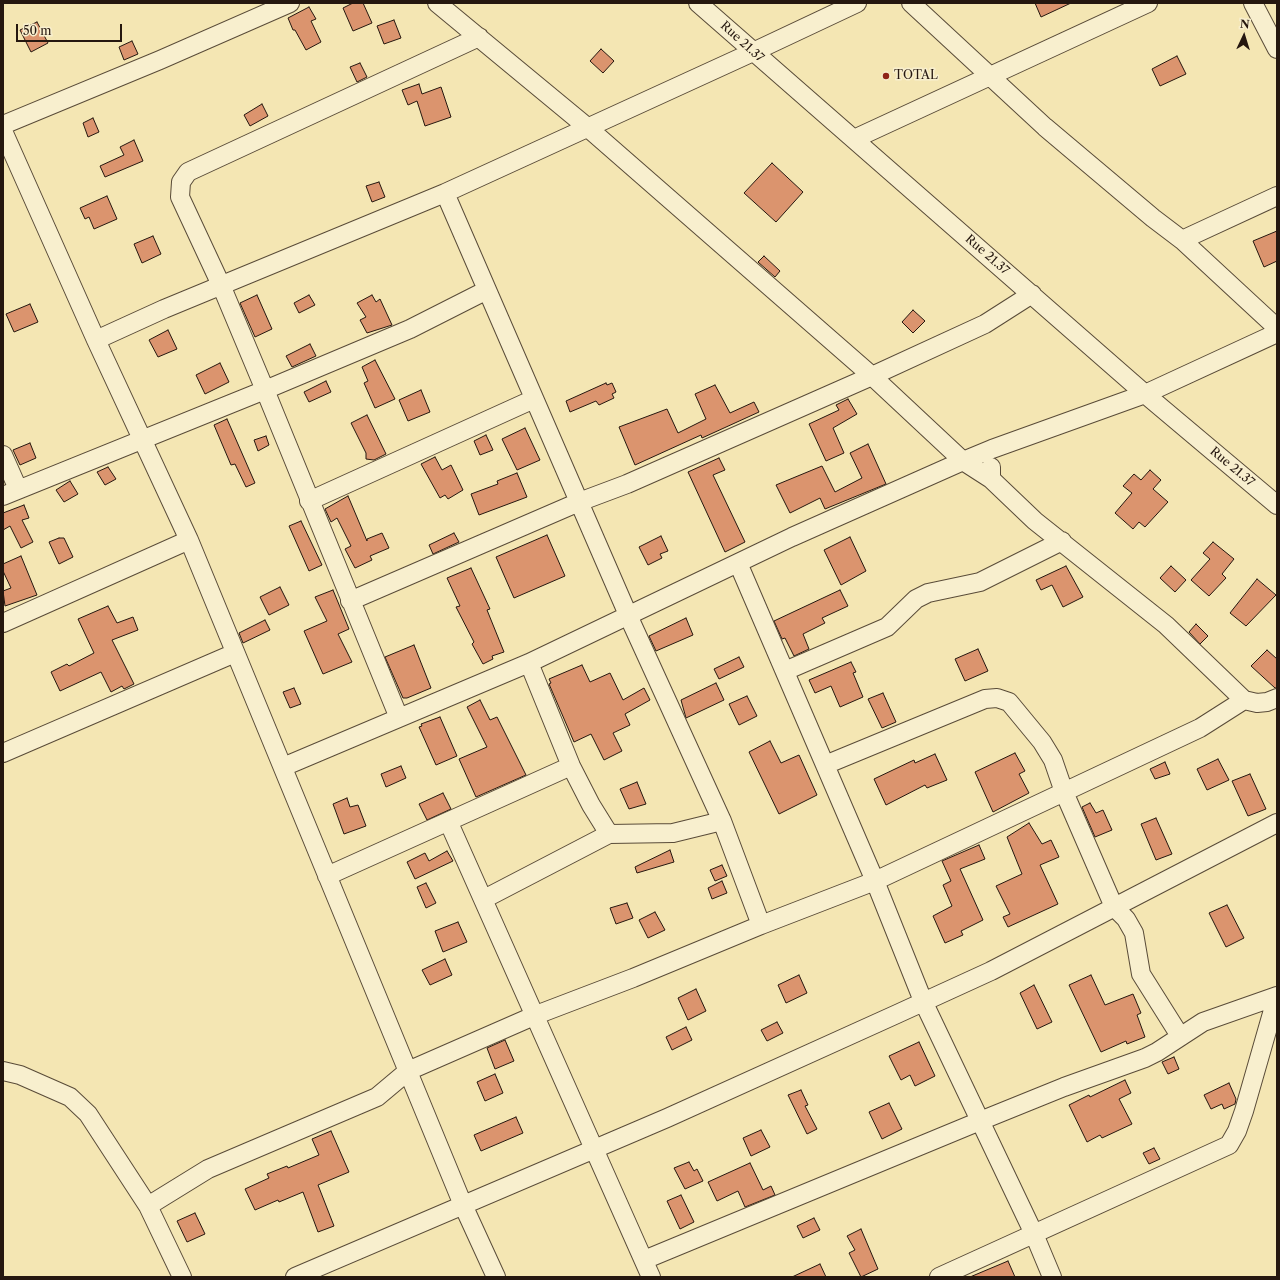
<!DOCTYPE html>
<html>
<head>
<meta charset="utf-8">
<style>
  body { margin:0 }
  #map { position:relative; width:1280px; height:1280px; overflow:hidden; background:#f4e6b3; font-family:"Libre Caslon Text",serif }
  canvas { display:block }
  .frame { position:absolute; inset:0; border:4px solid #25170f; pointer-events:none }
  .north { position:absolute; left:1224px; top:16px; width:40px; height:40px; -webkit-text-stroke:3px #f8efce; paint-order:stroke; rotate:4deg; font-size:11px; font-weight:700; line-height:16px; text-align:center; color:#25170f }
  .north::after { content:''; display:block; margin:auto; width:14px; height:18px; background:#25170f; clip-path:polygon(50% 0,100% 100%,50% 72%,0 100%) }
  .scale { position:absolute; left:16px; top:24px; width:106px; height:18px; box-sizing:border-box; border:2px solid #25170f; border-top:0; padding-left:5px; font-size:12px; line-height:14px; white-space:nowrap; color:#25170f; -webkit-text-stroke:3px #f8efce; paint-order:stroke }
</style>
</head>
<body>
<div id="map">
<canvas width="1280" height="1280"></canvas>
<div class="frame"></div>
<div class="north">N</div>
<div class="scale">50 m</div>
</div>
<script>
const c = document.querySelector('canvas').getContext('2d');
c.lineJoin = 'round';
function fillPath(path, color) {
  c.fillStyle = color;
  c.fill(path, 'evenodd');
}
function poly(rows) {
  const path = new Path2D();
  for (const r of rows) {
    path.moveTo(r[0], r[1]);
    for (let i = 2; i < r.length; i += 2) path.lineTo(r[i], r[i + 1]);
  }
  return path;
}
function trace(path, color, width, dash) {
  c.strokeStyle = color;
  c.lineWidth = width;
  c.lineCap = dash ? 'butt' : 'round';
  c.setLineDash(dash || []);
  c.stroke(path);
}
function write(font, color, halo, rows, align = 'center') {
  c.font = font + ' "Libre Caslon Text",serif';
  c.lineWidth = 3;
  c.setLineDash([]);
  c.textBaseline = 'middle';
  c.strokeStyle = halo;
  c.fillStyle = color;
  for (const [text, x, y, turn = 0] of rows) {
    c.save();
    c.translate(x, y);
    c.rotate((+turn || 0) * Math.PI / 180);
    c.textAlign = isNaN(turn) ? turn : align;
    if (halo) c.strokeText(text, 0, 0);
    c.fillText(text, 0, 0);
    c.restore();
  }
}
const building = poly([
  [353,3,363,3,372,23,353,31,343,8,353,3],
  [1035,3,1071,3,1041,17,1035,3],
  [309,7,316,19,311,21,321,42,306,50,295,30,293,30,288,18,309,7],
  [394,20,401,38,384,44,377,26,394,20],
  [37,22,48,43,31,52,20,30,37,22],
  [132,41,138,54,124,60,119,47,132,41],
  [601,49,614,61,603,73,590,61,601,49],
  [1177,56,1186,74,1160,86,1152,69,1177,56],
  [360,63,367,77,357,82,350,67,360,63],
  [419,84,422,94,441,87,451,117,425,126,417,101,408,105,402,90,419,84],
  [262,104,268,116,250,126,244,115,262,104],
  [93,118,99,132,88,137,83,123,93,118],
  [134,140,143,161,105,177,100,166,124,155,120,147,134,140],
  [772,163,803,192,776,222,744,193,772,163],
  [379,182,385,197,372,202,366,186,379,182],
  [107,196,117,219,94,229,89,217,85,219,80,208,107,196],
  [1277,231,1277,261,1264,267,1253,241,1277,231],
  [153,236,161,254,142,263,134,244,153,236],
  [764,256,780,271,775,277,758,262,764,256],
  [257,295,272,329,255,337,240,303,257,295],
  [309,295,315,305,299,313,294,303,309,295],
  [372,295,376,302,380,299,392,325,367,333,360,320,366,317,357,303,372,295],
  [30,304,38,322,14,332,6,314,30,304],
  [913,310,925,321,913,333,902,322,913,310],
  [168,330,177,349,158,357,149,340,168,330],
  [310,344,316,356,292,367,286,356,310,344],
  [375,360,395,399,375,408,364,383,368,381,362,367,375,360],
  [220,363,229,382,205,394,196,375,220,363],
  [326,381,331,392,309,402,304,392,326,381],
  [606,383,607,385,612,383,616,392,612,394,614,398,599,405,596,401,570,412,566,401,606,383],
  [715,385,730,413,754,402,759,412,702,438,701,435,635,465,619,427,667,409,678,433,706,419,695,394,715,385],
  [421,390,430,412,408,421,399,400,421,390],
  [848,399,857,414,833,428,844,453,826,461,809,424,839,410,836,405,848,399],
  [367,415,386,454,374,460,366,459,366,453,351,423,367,415],
  [227,419,255,483,246,487,235,464,231,465,214,425,227,419],
  [525,428,540,460,517,470,502,439,525,428],
  [486,435,493,450,480,455,474,441,486,435],
  [266,436,269,445,258,451,254,440,266,436],
  [30,443,36,458,20,465,13,450,30,443],
  [868,444,886,484,825,509,820,498,790,513,776,485,822,466,835,492,862,478,850,453,868,444],
  [435,457,442,470,451,465,463,490,448,499,445,495,440,498,421,464,435,457],
  [719,458,725,470,713,475,745,542,725,552,688,472,719,458],
  [108,467,116,479,105,485,97,472,108,467],
  [1150,470,1161,480,1153,489,1168,502,1145,527,1139,522,1133,529,1115,513,1132,493,1123,486,1134,474,1141,480,1150,470],
  [517,473,527,497,479,515,471,494,498,484,497,481,517,473],
  [70,481,78,494,64,502,56,490,70,481],
  [348,496,367,541,367,539,382,533,389,548,370,556,372,560,355,568,345,549,351,546,337,518,331,522,325,509,348,496],
  [24,505,29,518,22,520,33,542,21,548,10,526,3,530,3,513,24,505],
  [301,521,322,565,309,571,289,526,301,521],
  [454,533,459,542,433,554,429,545,454,533],
  [547,535,565,576,514,598,496,557,547,535],
  [661,536,668,551,660,554,662,558,648,565,639,547,661,536],
  [850,537,866,571,841,585,824,550,850,537],
  [59,538,64,538,73,557,59,564,49,542,59,538],
  [1213,542,1234,559,1222,574,1226,578,1209,596,1191,580,1210,559,1203,553,1213,542],
  [21,556,37,595,5,606,3,591,11,588,3,571,3,564,21,556],
  [1066,566,1083,597,1063,607,1052,585,1041,590,1036,580,1066,566],
  [1171,566,1186,580,1175,592,1160,578,1171,566],
  [471,568,490,609,487,610,504,652,492,656,493,659,483,664,472,644,474,642,456,607,460,606,447,578,471,568],
  [1257,579,1276,595,1246,626,1230,613,1257,579],
  [280,587,289,605,269,615,260,597,280,587],
  [333,590,349,629,338,634,352,662,323,674,304,631,327,621,315,597,333,590],
  [840,590,848,606,822,618,825,623,803,634,809,649,794,656,785,638,782,639,774,621,840,590],
  [108,606,117,623,133,617,138,630,112,640,134,684,124,689,122,686,111,692,101,672,60,691,51,672,67,664,69,666,94,653,78,619,108,606],
  [686,618,693,635,656,651,649,636,686,618],
  [265,620,270,630,243,643,239,633,265,620],
  [1196,624,1208,636,1200,644,1189,632,1196,624],
  [414,645,431,688,407,698,403,698,385,657,414,645],
  [978,649,988,671,965,681,955,659,978,649],
  [1267,650,1277,659,1277,688,1275,688,1251,666,1267,650],
  [739,657,744,667,719,679,714,669,739,657],
  [851,662,856,672,853,673,863,697,840,707,831,686,815,693,809,680,851,662],
  [582,665,590,682,610,673,623,700,644,688,650,700,625,714,630,725,613,733,622,751,604,760,591,734,574,742,549,684,551,683,549,679,582,665],
  [716,683,724,700,686,718,681,700,716,683],
  [294,688,301,704,290,708,283,692,294,688],
  [883,693,896,722,882,728,868,699,883,693],
  [747,696,757,716,739,725,729,704,747,696],
  [480,700,490,720,497,717,526,775,476,797,459,759,487,747,467,707,480,700],
  [440,717,457,756,436,765,419,727,422,726,421,724,440,717],
  [770,741,781,763,799,755,817,795,779,814,749,752,770,741],
  [1015,753,1025,771,1019,774,1029,793,993,812,975,772,1015,753],
  [935,754,947,780,927,788,925,785,886,805,874,779,914,760,915,763,935,754],
  [1218,759,1229,780,1207,790,1197,769,1218,759],
  [1165,762,1170,774,1155,779,1150,769,1165,762],
  [401,766,406,778,386,787,381,774,401,766],
  [1250,774,1266,809,1248,816,1232,781,1250,774],
  [637,782,646,804,629,809,620,789,637,782],
  [443,793,451,809,427,820,419,804,443,793],
  [347,798,350,807,358,805,366,826,344,834,333,804,347,798],
  [1090,803,1096,813,1103,810,1112,830,1095,837,1082,807,1090,803],
  [1156,818,1172,854,1156,860,1141,824,1156,818],
  [1029,823,1042,844,1051,840,1059,857,1040,865,1058,904,1008,927,1003,917,1010,914,996,886,1022,874,1007,837,1029,823],
  [979,845,985,859,960,869,983,920,961,931,963,935,945,943,933,916,952,906,943,885,951,881,942,861,979,845],
  [670,850,674,862,637,873,635,867,670,850],
  [447,851,453,861,415,879,407,862,425,853,429,861,447,851],
  [722,865,727,876,715,881,710,870,722,865],
  [722,881,727,893,712,899,708,888,722,881],
  [426,883,436,903,426,908,417,887,426,883],
  [627,903,633,918,616,924,610,908,627,903],
  [1227,905,1244,938,1226,947,1209,913,1227,905],
  [655,912,665,930,648,938,639,920,655,912],
  [458,922,467,942,443,952,435,931,458,922],
  [445,959,452,975,430,985,422,970,445,959],
  [799,975,807,993,786,1003,778,985,799,975],
  [1091,975,1105,1005,1133,994,1141,1013,1137,1015,1145,1037,1127,1044,1126,1041,1101,1052,1069,985,1091,975],
  [1034,985,1052,1022,1037,1029,1020,993,1034,985],
  [696,989,706,1011,688,1020,678,998,696,989],
  [777,1022,783,1033,767,1041,761,1030,777,1022],
  [686,1027,692,1040,672,1050,666,1037,686,1027],
  [505,1040,514,1061,495,1069,487,1048,505,1040],
  [919,1042,935,1076,915,1086,910,1075,901,1080,889,1056,919,1042],
  [1174,1057,1179,1069,1168,1074,1162,1062,1174,1057],
  [495,1074,503,1093,485,1101,477,1082,495,1074],
  [1125,1080,1131,1093,1119,1099,1132,1124,1102,1138,1100,1135,1087,1142,1069,1105,1089,1095,1090,1097,1125,1080],
  [1229,1083,1236,1099,1235,1104,1224,1109,1222,1104,1211,1109,1204,1095,1229,1083],
  [801,1090,808,1105,805,1106,817,1129,807,1134,788,1095,801,1090],
  [889,1103,902,1129,882,1139,869,1112,889,1103],
  [516,1117,523,1133,481,1151,474,1135,516,1117],
  [761,1130,770,1147,751,1156,743,1138,761,1130],
  [331,1131,349,1172,318,1185,334,1226,318,1232,303,1192,279,1202,278,1200,255,1210,245,1189,269,1178,267,1174,287,1166,288,1168,319,1155,312,1139,331,1131],
  [1154,1148,1160,1159,1149,1164,1143,1153,1154,1148],
  [689,1162,694,1171,697,1169,703,1181,685,1189,674,1168,689,1162],
  [750,1163,763,1190,771,1186,775,1195,745,1207,738,1191,717,1201,708,1182,750,1163],
  [681,1195,694,1222,680,1229,667,1201,681,1195],
  [195,1213,205,1234,187,1242,177,1221,195,1213],
  [814,1218,820,1230,803,1238,797,1226,814,1218],
  [861,1229,878,1269,861,1277,849,1253,855,1250,847,1236,861,1229],
  [1008,1261,1015,1277,970,1277,1008,1261],
  [820,1264,826,1277,792,1277,820,1264]
]);
const minor = poly([
  [437,3,587,127,872,376,963,461,991,479],
  [698,3,1145,394,1277,505],
  [911,3,1045,127,1153,218,1182,240,1277,328],
  [1253,3,1277,49],
  [3,125,160,60,290,3],
  [3,131,96,340,189,540,463,1205,496,1277],
  [854,139,1148,3],
  [445,193,632,624,722,821,761,925,875,881,923,1001,1034,1234,1052,1277],
  [1182,240,1277,196],
  [96,340,164,309,445,193,753,52,857,3],
  [3,455,18,489],
  [991,467,991,479,1035,521,1166,625,1244,700,1257,703,1267,702,1277,698],
  [3,496,265,390,410,329,487,290],
  [309,501,534,399],
  [738,563,875,881,1200,728,1244,700],
  [350,601,579,502,627,484,872,376,985,324,1032,294],
  [3,623,189,540],
  [529,663,571,766,591,805,609,834],
  [785,671,887,627,916,599,928,593,980,582,1062,541],
  [399,718,265,390,221,285,180,197,181,182,188,172,479,37],
  [3,753,235,653],
  [825,765,985,699,997,698,1009,702,1042,742,1053,760,1064,792,1114,907,1126,919,1134,933,1141,974,1180,1036],
  [283,767,529,663,792,537,963,461,992,449,1145,394,1277,333],
  [449,823,651,1277],
  [327,876,571,766],
  [484,899,609,834,673,833,722,821],
  [3,1071,20,1075,70,1097,88,1114,148,1206,182,1277],
  [148,1206,208,1169,377,1097,408,1071,536,1015,633,978,761,925],
  [644,1260,980,1121,1064,1087,1145,1058,1157,1052,1203,1022,1277,996],
  [295,1277,667,1118,897,1014,991,971,1277,823],
  [939,1277,1229,1145,1237,1131,1244,1111,1277,996]
]);
const markers = [
  [886,76,4,"#8f2418"]
];
const streetNames = [
  ["Rue 21.37",742,42,42],
  ["Rue 21.37",987,255,41],
  ["Rue 21.37",1232,467,40]
];
const poiNames = [
  ["TOTAL",894,76]
];
fillPath(building, '#db946e');
trace(building, '#25170f', 1);
trace(minor, '#594b38', 20);
trace(minor, '#f8efce', 18);
for (const [x, y, r, color] of markers) {
  const dot = new Path2D();
  dot.arc(x, y, r, 0, 2 * Math.PI);
  c.fillStyle = color;
  c.fill(dot);
  trace(dot, '#f8efce', 1.5);
}
write('12px', '#25170f', '#f8efce', streetNames);
write('12px', '#25170f', '#f8efce', poiNames, 'left');
</script>
</body>
</html>
